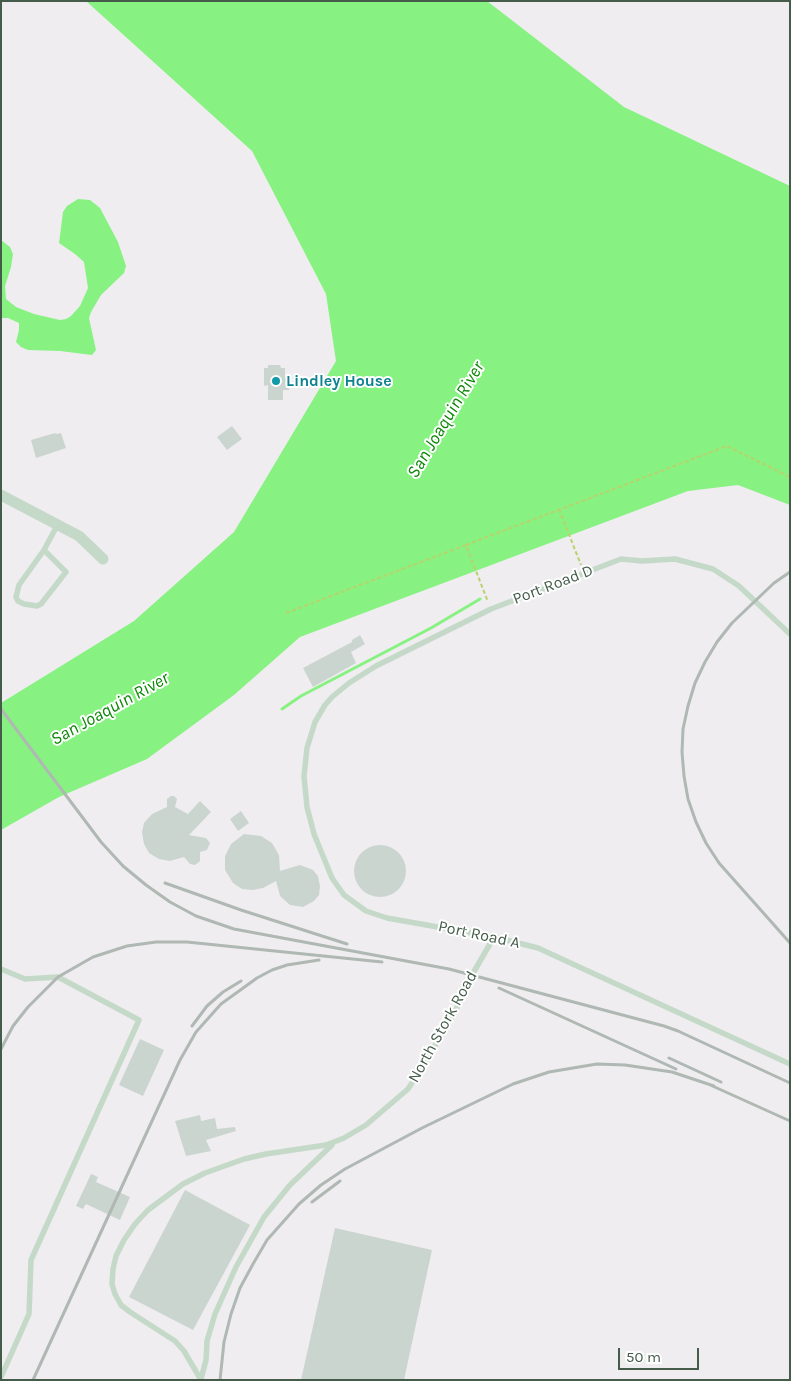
<!DOCTYPE html>
<html>
<head>
<meta charset="utf-8">
<style>
  body { margin:0 }
  #map { position:relative; width:791px; height:1381px; overflow:hidden; background:#efedf0; font-family:Karla,sans-serif }
  canvas { display:block }
  .frame { position:absolute; inset:0; border:2px solid #445c49; pointer-events:none }
  .scale { position:absolute; left:618px; top:1348px; width:81px; height:22px; box-sizing:border-box; border:2px solid #445c49; border-top:0; padding-left:6px; font-size:15px; line-height:18px; white-space:nowrap; color:#445c49; -webkit-text-stroke:4px #fff; paint-order:stroke }
</style>
</head>
<body>
<div id="map">
<canvas width="791" height="1381"></canvas>
<div class="frame"></div>
<div class="scale">50 m</div>
</div>
<script>
const c = document.querySelector('canvas').getContext('2d');
c.lineJoin = 'round';
function fillPath(path, color) {
  c.fillStyle = color;
  c.fill(path, 'evenodd');
}
function poly(rows) {
  const path = new Path2D();
  for (const r of rows) {
    if (r.length === 3) {
      path.moveTo(r[0] + r[2], r[1]);
      path.arc(r[0], r[1], r[2], 0, 2 * Math.PI);
      continue;
    }
    path.moveTo(r[0], r[1]);
    for (let i = 2; i < r.length; i += 2) path.lineTo(r[i], r[i + 1]);
  }
  return path;
}
function trace(path, color, width, dash) {
  c.strokeStyle = color;
  c.lineWidth = width;
  c.lineCap = dash ? 'butt' : 'round';
  c.setLineDash(dash || []);
  c.stroke(path);
}
function write(font, color, halo, rows, align = 'center') {
  c.font = font + ' Karla,sans-serif';
  c.lineWidth = 4;
  c.setLineDash([]);
  c.textBaseline = 'middle';
  c.strokeStyle = halo;
  c.fillStyle = color;
  for (const [text, x, y, turn = 0] of rows) {
    c.save();
    c.translate(x, y);
    c.rotate((+turn || 0) * Math.PI / 180);
    c.textAlign = isNaN(turn) ? turn : align;
    if (halo) c.strokeText(text, 0, 0);
    c.fillText(text, 0, 0);
    c.restore();
  }
}
const water = poly([
  [86,1,487,1,624,107,790,186,790,505,738,485,688,491,300,637,234,695,147,759,59,797,1,830,1,703,134,621,234,532,336,361,326,294,252,151],
  [78,199,90,200,100,208,118,242,126,266,124,273,101,295,91,312,89,318,96,350,92,355,60,351,28,350,21,347,16,342,19,330,19,323,8,318,1,318,1,240,10,247,13,254,11,267,5,286,6,299,16,307,34,314,60,320,66,319,71,316,80,306,88,288,84,262,75,254,59,243,63,212,67,206]
]);
const stream = poly([
  [282,709,301,696,431,628,480,599]
]);
const building = poly([
  [268,365,280,365,281,368,285,368,285,377,289,377,289,390,283,390,283,400,268,400,268,385,264,386,264,368,268,368],
  [232,426,242,439,227,450,217,437],
  [55,433,56,434,61,433,66,448,36,458,31,440],
  [360,635,365,644,351,652,356,663,313,687,303,668,352,642,352,640],
  [171,796,174,796,177,799,175,807,188,814,200,801,211,812,189,835,206,838,210,843,207,850,200,852,200,861,195,865,190,864,184,857,170,861,159,859,149,853,144,844,142,832,144,823,152,814,167,807,167,799],
  [241,811,249,823,238,831,230,819],
  [244,834,261,836,272,843,279,855,280,871,300,865,313,870,318,876,320,886,319,895,314,901,303,907,290,905,280,896,276,881,263,888,253,890,242,889,233,883,225,870,225,856,231,844],
  [380,871,26],
  [140,1039,164,1050,143,1096,119,1085],
  [200,1115,201,1121,215,1118,217,1129,235,1127,236,1131,206,1140,211,1151,186,1156,175,1121],
  [91,1174,98,1177,96,1182,130,1197,120,1220,86,1204,83,1209,76,1206],
  [185,1190,250,1225,193,1330,129,1297],
  [335,1228,432,1250,404,1380,301,1380]
]);
const path = poly([
  [559,509,581,565],
  [466,545,727,446,790,477],
  [286,613,466,545,488,602]
]);
const lane = poly([
  [44,550,66,572,41,604,37,606,24,604,18,601,16,597,19,585,44,550,58,524],
  [790,634,739,586,713,569,675,559,642,561,621,559,491,609,376,666,349,683,332,697,325,705,315,722,307,748,304,776,307,807,314,834,332,878,344,895,366,911,387,918,494,937,538,948,790,1064],
  [1,969,25,979,58,977,139,1020,31,1260,29,1314,1,1377],
  [201,1379,206,1360,207,1341,215,1314,236,1267,264,1217,290,1185,332,1145],
  [201,1380,184,1351,175,1341,130,1312,121,1305,115,1294,112,1284,113,1269,116,1256,124,1240,135,1224,148,1210,183,1184,205,1173,244,1159,266,1154,326,1145,344,1138,366,1125,408,1089,421,1069,456,1010,472,975,494,937]
]);
const street = poly([
  [1,495,79,536,103,559]
]);
const rail = poly([
  [790,572,774,583,732,623,717,642,705,662,695,683,688,706,683,729,682,752,684,776,688,799,696,822,706,843,719,863,790,943],
  [1,709,101,842,123,866,146,885,170,902,196,916,234,929,449,969,664,1026,678,1031,790,1083],
  [165,883,241,910,347,944],
  [499,988,676,1069],
  [192,1026,207,1006,223,992,241,981],
  [1,1049,13,1026,28,1007,58,977,93,957,127,946,156,942,187,942,382,962],
  [669,1058,721,1082],
  [708,1084,790,1121],
  [312,1202,340,1181],
  [33,1380,180,1060,196,1032,221,1004,257,978,272,970,287,965,319,960],
  [220,1380,224,1342,231,1314,240,1288,253,1264,267,1240,299,1204,321,1185,345,1169,422,1128,513,1084,549,1072,597,1064,625,1065,672,1072,714,1086]
]);
const markers = [
  [276,381,5,"#0f9aa8"]
];
const cultureNames = [
  ["Lindley House",286,381]
];
const streetNames = [
  ["Port Road D",553,585,-21],
  ["Port Road A",479,935,12],
  ["North Stork Road",443,1027,-61]
];
const waterNames = [
  ["San Joaquin River",446,420,-59],
  ["San Joaquin River",110,709,-29]
];
fillPath(water, '#87f281');
trace(stream, '#87f281', 3);
fillPath(building, '#cbd5cf');
trace(path, '#b9d26d', 2, [4, 2.5]);
trace(lane, '#c5d9c9', 5.5);
trace(street, '#c5d9c9', 11);
trace(rail, '#afb8b2', 3);
for (const [x, y, r, color] of markers) {
  const dot = new Path2D();
  dot.arc(x, y, r, 0, 2 * Math.PI);
  c.fillStyle = color;
  c.fill(dot);
  trace(dot, '#fff', 2);
}
write('bold 16px', '#0d838f', '#fff', cultureNames, 'left');
write('16px', '#445c49', '#fff', streetNames);
write('italic 18px', '#0c8806', '#fff', waterNames);
</script>
</body>
</html>
